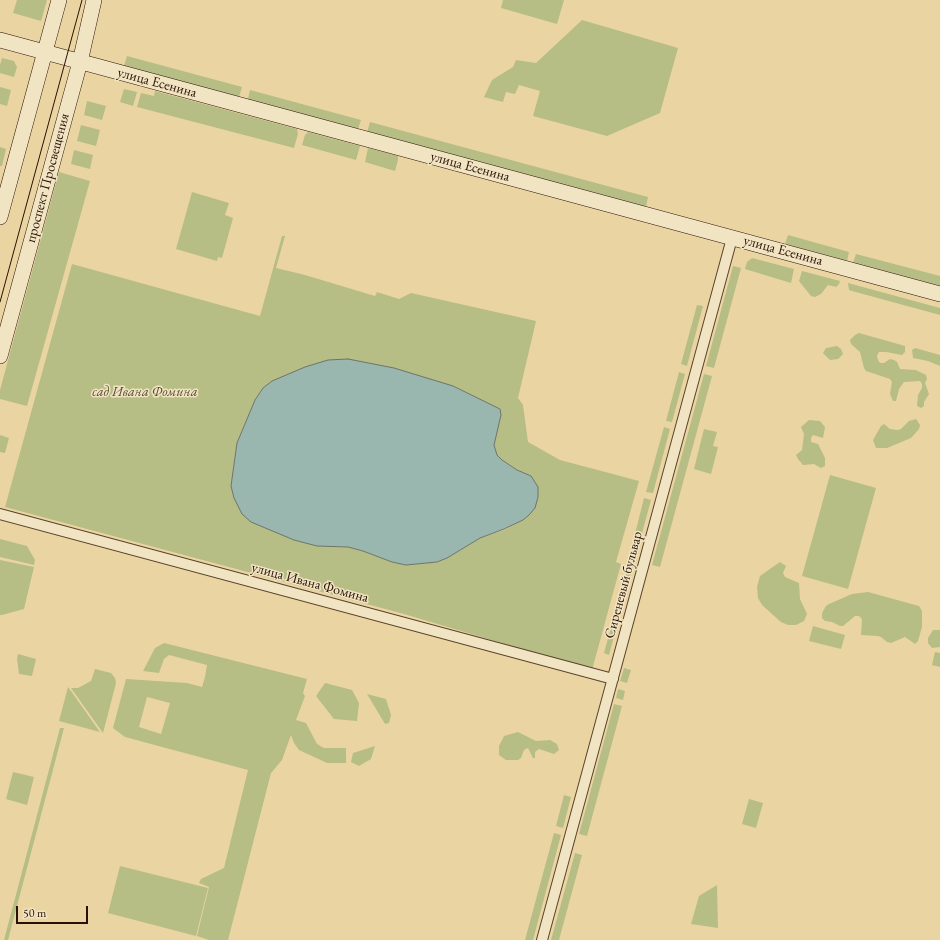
<!DOCTYPE html>
<html>
<head>
<meta charset="utf-8">
<style>
  body { margin:0 }
  #map { position:relative; width:940px; height:940px; overflow:hidden; background:#ead5a2; font-family:"EB Garamond",serif }
  canvas { display:block }
  .scale { position:absolute; left:16px; top:906px; width:72px; height:18px; box-sizing:border-box; border:2px solid #2a1105; border-top:0; padding-left:5px; font-size:12px; line-height:14px; white-space:nowrap; color:#2a1105; -webkit-text-stroke:3px #f1e4c3; paint-order:stroke }
</style>
</head>
<body>
<div id="map">
<canvas width="940" height="940"></canvas>
<div class="scale">50 m</div>
</div>
<script>
const c = document.querySelector('canvas').getContext('2d');
c.lineJoin = 'round';
function fillPath(path, color) {
  c.fillStyle = color;
  c.fill(path, 'evenodd');
}
function poly(rows) {
  const path = new Path2D();
  for (const r of rows) {
    path.moveTo(r[0], r[1]);
    for (let i = 2; i < r.length; i += 2) path.lineTo(r[i], r[i + 1]);
  }
  return path;
}
function trace(path, color, width, dash) {
  c.strokeStyle = color;
  c.lineWidth = width;
  c.lineCap = dash ? 'butt' : 'round';
  c.setLineDash(dash || []);
  c.stroke(path);
}
function write(font, color, halo, rows, align = 'center') {
  c.font = font + ' "EB Garamond",serif';
  c.lineWidth = 3;
  c.setLineDash([]);
  c.textBaseline = 'middle';
  c.strokeStyle = halo;
  c.fillStyle = color;
  for (const [text, x, y, turn = 0] of rows) {
    c.save();
    c.translate(x, y);
    c.rotate((+turn || 0) * Math.PI / 180);
    c.textAlign = isNaN(turn) ? turn : align;
    if (halo) c.strokeText(text, 0, 0);
    c.fillText(text, 0, 0);
    c.restore();
  }
}
const green = poly([
  [17,0,47,0,41,21,13,13],
  [503,0,564,0,557,24,501,8],
  [582,20,678,48,660,113,607,136,533,116,540,91,519,85,515,94,506,92,503,102,484,97,492,80,513,67,516,60,536,63],
  [127,56,242,87,239,97,124,66],
  [2,58,14,61,17,67,14,77,0,73,0,65],
  [0,87,11,90,7,106,0,104],
  [124,89,137,92,133,106,120,102],
  [250,90,361,120,358,129,248,99],
  [155,91,297,129,298,134,294,148,137,107,141,93,154,96],
  [87,101,106,106,102,120,84,115],
  [370,122,648,197,646,207,367,132],
  [81,125,100,130,96,146,77,141],
  [308,132,360,146,356,160,302,145,305,135],
  [0,147,6,149,2,166,0,166],
  [368,148,398,156,398,160,395,171,365,162],
  [74,150,93,155,90,169,71,164],
  [59,172,90,181,27,406,0,399,0,390],
  [192,192,229,203,225,215,233,218,222,258,218,257,217,261,176,249],
  [788,235,849,252,847,261,785,244],
  [282,236,285,236,276,268,305,275,375,296,377,292,399,299,411,293,536,321,518,398,523,405,528,442,560,460,639,481,616,562,621,564,592,670,404,614,5,507,72,264,260,316],
  [453,386,500,409,494,445,497,455,502,460,517,470,531,476,529,515,523,520,504,530,480,538,447,558,437,562,406,565,392,562,363,551,348,547,317,546,231,486,237,443,255,400,263,388],
  [856,254,940,276,940,286,853,263],
  [752,258,794,269,791,283,745,269,747,262],
  [733,266,741,268,714,368,706,366],
  [802,271,840,281,839,284,836,287,828,285,821,294,815,297,811,296,799,281],
  [848,283,940,308,940,315,852,291,849,290],
  [697,305,703,306,687,366,681,364],
  [859,333,905,346,905,352,902,355,886,352,879,352,877,356,878,360,880,363,884,363,890,359,894,360,897,362,900,369,916,370,926,375,927,379,925,383,929,394,924,402,924,406,921,408,917,406,918,395,922,388,922,384,920,381,904,382,899,389,896,401,893,401,890,394,892,382,890,379,866,371,864,368,860,352,851,344,850,340,855,335],
  [837,346,841,349,843,354,838,359,830,360,823,353,826,348],
  [915,348,940,355,940,366,928,361,913,358,912,350],
  [679,372,685,374,672,422,666,421],
  [704,374,712,376,660,567,652,565],
  [916,419,920,425,919,429,911,438,887,448,876,448,873,440,881,426,884,424,890,429,898,430,901,429,909,421],
  [809,420,820,421,825,427,823,438,813,435,811,438,811,442,818,444,825,458,825,466,821,468,814,464,803,465,798,459,796,455,802,450,804,434,801,427],
  [664,427,670,429,653,493,646,492],
  [704,429,717,432,713,446,718,447,711,474,694,469],
  [0,435,9,438,5,453,0,452],
  [830,475,876,488,848,589,802,576],
  [644,498,651,500,635,559,629,558],
  [0,539,27,546,35,560,34,565,0,557],
  [0,560,34,567,24,609,2,615,0,615],
  [780,562,786,566,783,573,785,577,799,583,800,599,807,614,804,621,796,625,788,625,781,622,762,605,758,598,757,587,760,576],
  [628,565,633,566,609,655,604,653],
  [868,592,919,606,922,611,922,627,918,641,915,644,905,637,891,643,887,642,881,637,878,636,861,635,862,619,859,616,855,616,843,626,840,626,832,622,825,621,822,618,822,613,826,606,829,604,852,594],
  [813,626,845,635,841,649,809,641],
  [933,630,940,630,940,647,932,648,928,643,928,638],
  [164,643,307,679,303,693,305,696,296,720,306,723,317,744,324,748,346,748,346,763,327,763,299,750,294,743,291,735,282,760,271,773,228,940,209,940,197,936,209,887,199,883,201,879,224,868,248,770,125,737,113,728,126,679,187,683,202,687,205,677,207,665,169,655,164,659,159,673,143,671,155,648],
  [147,697,170,703,161,734,139,727],
  [935,652,940,653,940,667,932,665],
  [18,654,36,659,32,676,19,674,17,659],
  [624,668,631,670,627,683,620,681],
  [95,669,111,673,115,678,116,683,103,733,71,688,78,688,91,681],
  [325,683,352,690,359,703,357,721,334,719,316,696],
  [68,687,71,691,100,732,59,721],
  [618,689,625,691,623,700,616,698],
  [367,694,386,699,391,715,389,723,385,724],
  [614,704,622,706,587,836,579,834],
  [60,728,64,728,8,940,4,940],
  [518,732,536,741,550,740,557,744,559,750,554,754,539,749,535,752,535,758,533,758,528,748,524,750,521,758,518,760,506,760,499,755,499,746,504,736],
  [375,746,371,759,359,766,351,762,353,753],
  [13,772,34,777,27,805,6,799],
  [564,795,571,797,563,828,556,826],
  [749,799,763,803,756,828,742,824],
  [554,833,561,835,533,940,525,940],
  [575,853,582,855,559,940,551,940],
  [120,866,208,888,196,936,108,913],
  [717,885,718,928,691,924,699,896]
]);
const water = poly([
  [348,359,394,368,453,386,500,409,501,415,494,445,497,455,502,460,517,470,531,476,538,487,538,497,535,508,529,515,523,520,504,529,480,538,447,558,437,562,406,565,392,562,363,551,348,547,317,546,294,540,251,522,242,514,234,498,231,486,237,443,255,400,263,388,272,381,305,367,328,360,348,359]
]);
const street = poly([
  [0,514,613,679],
  [542,940,732,238]
]);
const secondary = poly([
  [0,40,940,294],
  [0,217,59,0],
  [0,356,80,62,94,0]
]);
const tram = poly([
  [0,302,82,0]
]);
const streetNames = [
  ["улица Есенина",157,83,15],
  ["улица Есенина",470,167,15],
  ["проспект Просвещения",48,178,-75],
  ["улица Есенина",783,251,15],
  ["улица Ивана Фомина",310,583,15],
  ["Сиреневый бульвар",624,585,-75]
];
const parkNames = [
  ["сад Ивана Фомина",145,392]
];
fillPath(green, '#b6bd85');
fillPath(water, '#9ab7af');
trace(water, '#6d756b', 1);
trace(street, '#5a422c', 12);
trace(secondary, '#2a1105', 16);
trace(street, '#f1e4c3', 10);
trace(secondary, '#f1e4c3', 15);
trace(tram, '#2a1105', 1);
write('14px', '#2a1105', '#f1e4c3', streetNames);
write('italic 14px', '#5b4d32', '#f1e4c3', parkNames);
</script>
</body>
</html>
